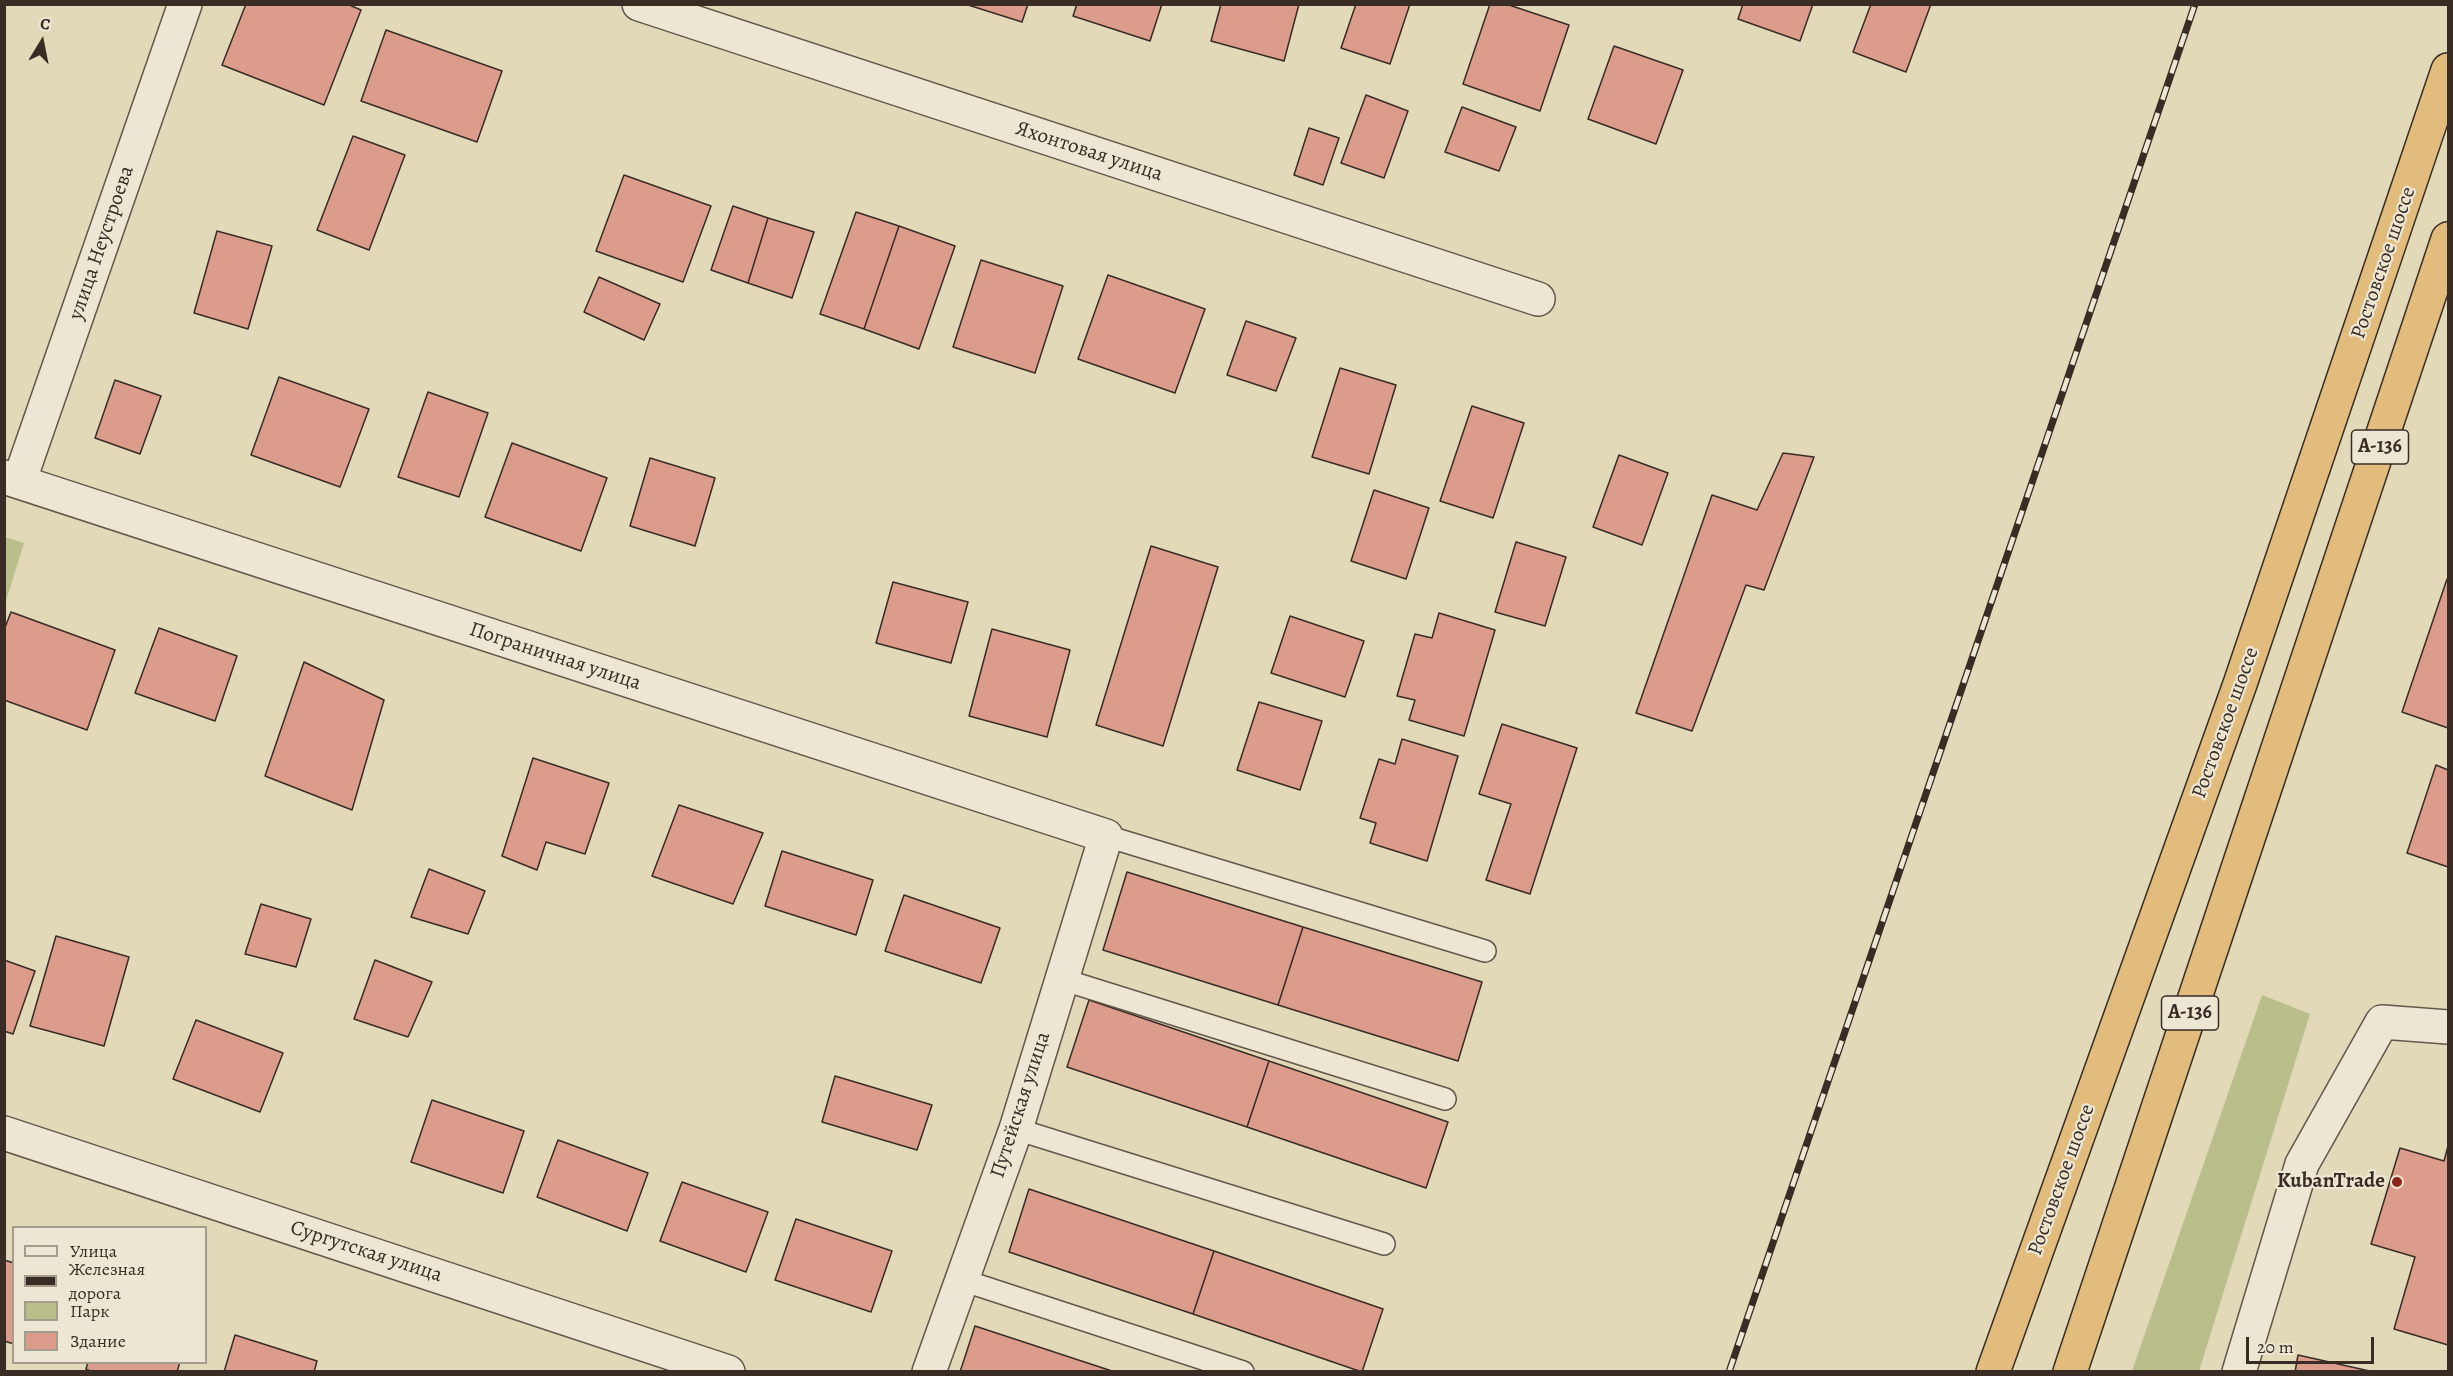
<!DOCTYPE html>
<html>
<head>
<meta charset="utf-8">
<style>
  body { margin:0 }
  #map { position:relative; width:2453px; height:1376px; overflow:hidden; background:#e2d9b9; font-family:Alegreya,serif }
  canvas { display:block }
  .frame { position:absolute; inset:0; border:6px solid #382c25; pointer-events:none }
  .legend { position:absolute; left:12px; top:1226px; width:195px; height:138px; box-sizing:border-box; background:#ece6d2; border:2px solid #a49c8d; margin:0; padding:8px 10px; list-style:none; font-size:18px; color:#382c25 }
  .legend li { display:flex; align-items:center; gap:12px; height:30px }
  .legend b { width:30px; border:2px solid #a49c8d }
  .north { position:absolute; left:12px; top:12px; width:60px; height:60px; -webkit-text-stroke:4px #ece6d2; paint-order:stroke; rotate:10deg; font-size:16px; font-weight:700; line-height:24px; text-align:center; color:#382c25 }
  .north::after { content:''; display:block; margin:auto; width:21px; height:27px; background:#382c25; clip-path:polygon(50% 0,100% 100%,50% 72%,0 100%) }
  .scale { position:absolute; left:2246px; top:1337px; width:128px; height:27px; box-sizing:border-box; border:3px solid #382c25; border-top:0; padding-left:8px; font-size:18px; line-height:21px; white-space:nowrap; color:#382c25; -webkit-text-stroke:4px #ece6d2; paint-order:stroke }
</style>
</head>
<body>
<div id="map">
<canvas width="2453" height="1376"></canvas>
<div class="frame"></div>
<ul class="legend">
<li><b style="height:8px;background:#ece6d2"></b>Улица</li>
<li><b style="height:8px;background:#382c25"></b>Железная дорога</li>
<li><b style="height:16px;background:#b9be8b"></b>Парк</li>
<li><b style="height:16px;background:#dc9c8b"></b>Здание</li>
</ul>
<div class="north">С</div>
<div class="scale">20 m</div>
</div>
<script>
const c = document.querySelector('canvas').getContext('2d');
c.lineJoin = 'round';
function fillPath(path, color) {
  c.fillStyle = color;
  c.fill(path, 'evenodd');
}
function poly(rows) {
  const path = new Path2D();
  for (const r of rows) {
    path.moveTo(r[0], r[1]);
    for (let i = 2; i < r.length; i += 2) path.lineTo(r[i], r[i + 1]);
  }
  return path;
}
function trace(path, color, width, dash) {
  c.strokeStyle = color;
  c.lineWidth = width;
  c.lineCap = dash ? 'butt' : 'round';
  c.setLineDash(dash || []);
  c.stroke(path);
}
function write(font, color, halo, rows, align = 'center') {
  c.font = font + ' Alegreya,serif';
  c.lineWidth = 4.5;
  c.setLineDash([]);
  c.textBaseline = 'middle';
  c.strokeStyle = halo;
  c.fillStyle = color;
  for (const [text, x, y, turn = 0] of rows) {
    c.save();
    c.translate(x, y);
    c.rotate((+turn || 0) * Math.PI / 180);
    c.textAlign = isNaN(turn) ? turn : align;
    if (halo) c.strokeText(text, 0, 0);
    c.fillText(text, 0, 0);
    c.restore();
  }
}
const green = poly([
  [5,537,24,543,5,604,4,537],
  [2262,995,2310,1014,2199,1371,2132,1371]
]);
const building = poly([
  [246,4,347,4,361,10,324,105,222,65,246,4],
  [965,4,1028,4,1022,22,965,4],
  [1077,4,1162,4,1150,41,1073,16,1077,4],
  [1221,4,1299,4,1284,61,1211,41,1221,4],
  [1356,4,1410,4,1390,64,1341,48,1356,4],
  [1490,4,1506,4,1569,25,1540,111,1463,84,1490,4],
  [1743,4,1813,4,1800,41,1738,19,1743,4],
  [1871,4,1931,4,1906,72,1853,52,1871,4],
  [386,30,502,71,477,142,361,101,386,30],
  [1614,46,1683,70,1656,144,1588,119,1614,46],
  [1366,95,1408,111,1384,178,1341,163,1366,95],
  [1462,107,1516,127,1499,171,1445,152,1462,107],
  [1309,128,1339,138,1323,185,1294,175,1309,128],
  [353,136,405,155,369,250,317,230,353,136],
  [624,175,711,206,683,282,596,251,624,175],
  [733,206,768,218,748,283,711,270,733,206],
  [856,212,899,226,864,329,820,314,856,212],
  [768,218,814,232,792,298,748,283,768,218],
  [899,226,955,246,919,349,864,329,899,226],
  [217,231,272,246,248,329,194,313,217,231],
  [981,260,1063,286,1035,373,953,347,981,260],
  [1108,275,1205,309,1175,393,1078,359,1108,275],
  [599,277,660,304,644,340,584,312,599,277],
  [1246,321,1296,338,1276,391,1227,375,1246,321],
  [1340,368,1396,385,1369,474,1312,457,1340,368],
  [279,377,369,409,340,487,251,455,279,377],
  [115,380,161,396,140,454,95,438,115,380],
  [428,392,488,413,459,497,398,477,428,392],
  [1472,406,1524,423,1493,518,1440,501,1472,406],
  [512,443,607,478,581,551,485,517,512,443],
  [1783,453,1814,457,1764,590,1746,585,1692,731,1636,713,1712,495,1757,510,1783,453],
  [1619,455,1668,473,1642,545,1593,527,1619,455],
  [650,458,715,478,695,546,630,526,650,458],
  [1374,490,1429,508,1406,579,1351,561,1374,490],
  [1516,542,1566,557,1545,626,1495,612,1516,542],
  [1151,546,1218,567,1163,746,1096,725,1151,546],
  [2447,579,2448,580,2448,728,2402,712,2447,579],
  [893,582,968,602,951,663,876,643,893,582],
  [11,612,115,650,87,730,4,700,4,630,11,612],
  [1439,613,1495,630,1464,736,1409,720,1415,700,1397,696,1415,634,1432,638,1439,613],
  [1290,616,1364,641,1345,697,1271,673,1290,616],
  [159,628,237,656,215,721,135,693,159,628],
  [992,629,1070,650,1047,737,969,716,992,629],
  [304,662,384,700,352,810,265,776,304,662],
  [1259,702,1322,721,1300,790,1237,770,1259,702],
  [1502,724,1577,748,1530,894,1486,880,1511,804,1479,794,1502,724],
  [1402,739,1458,756,1427,861,1370,843,1376,823,1360,818,1379,759,1395,764,1402,739],
  [533,758,609,783,585,854,546,842,537,870,502,856,533,758],
  [2436,765,2448,770,2448,867,2407,853,2436,765],
  [679,805,763,833,733,904,652,876,679,805],
  [782,851,873,880,856,935,765,906,782,851],
  [429,869,485,891,468,934,411,917,429,869],
  [1127,872,1303,927,1278,1005,1103,950,1127,872],
  [904,895,1000,928,981,983,885,951,904,895],
  [261,904,311,919,296,967,245,954,261,904],
  [1303,927,1482,982,1458,1061,1278,1005,1303,927],
  [56,936,129,957,104,1046,30,1026,56,936],
  [4,960,35,971,13,1034,4,1031,4,960],
  [375,960,432,982,408,1037,354,1019,375,960],
  [1089,1000,1269,1061,1247,1127,1067,1067,1089,1000],
  [196,1020,283,1053,260,1112,173,1079,196,1020],
  [1269,1061,1448,1122,1426,1188,1247,1127,1269,1061],
  [835,1076,932,1105,917,1150,822,1122,835,1076],
  [432,1100,524,1131,503,1193,411,1162,432,1100],
  [558,1140,648,1173,627,1231,537,1197,558,1140],
  [2448,1146,2448,1345,2394,1329,2415,1257,2371,1244,2400,1148,2444,1161,2448,1146],
  [682,1182,768,1212,746,1272,660,1241,682,1182],
  [1029,1189,1214,1251,1193,1314,1009,1252,1029,1189],
  [796,1219,892,1251,871,1312,775,1280,796,1219],
  [1214,1251,1383,1309,1362,1372,1193,1314,1214,1251],
  [4,1260,14,1263,14,1344,4,1341,4,1260],
  [975,1326,1115,1372,960,1372,975,1326],
  [235,1335,317,1361,314,1372,224,1372,235,1335],
  [2298,1355,2374,1372,2295,1372,2298,1355],
  [88,1362,180,1362,177,1372,92,1372,86,1369,88,1362]
]);
const lane = poly([
  [1106,836,1485,951],
  [1061,979,1445,1099],
  [1016,1129,1384,1244],
  [962,1280,1243,1372]
]);
const street = poly([
  [639,4,1538,299],
  [4,477,1106,836,1016,1129,929,1372],
  [19,482,185,4],
  [4,1133,728,1372],
  [2239,1372,2302,1164,2382,1022,2448,1027]
]);
const highway = poly([
  [1993,1372,2240,684,2448,70],
  [2070,1372,2448,239]
]);
const rail = poly([
  [1729,1372,2195,4]
]);
const markers = [
  [2397,1182,6,"#8f2418"]
];
const shields = [
  [2380,447,57],
  [2190,1013,57]
];
const shieldNames = [
  ["А-136",2380,447],
  ["А-136",2190,1013]
];
const streetNames = [
  ["Яхонтовая улица",1089,152,18],
  ["улица Неустроева",102,243,-71],
  ["Ростовское шоссе",2384,263,-71],
  ["Пограничная улица",555,657,18],
  ["Ростовское шоссе",2226,723,-70],
  ["Путейская улица",1021,1105,-72],
  ["Ростовское шоссе",2062,1180,-70],
  ["Сургутская улица",366,1252,18]
];
const poiNames = [
  ["KubanTrade",2385,1182]
];
fillPath(green, '#b9be8b');
fillPath(building, '#dc9c8b');
trace(building, '#382c25', 1.5);
trace(lane, '#62574a', 24);
trace(street, '#62574a', 36);
trace(highway, '#382c25', 36);
trace(lane, '#ece6d2', 21);
trace(street, '#ece6d2', 33);
trace(highway, '#e1bc7c', 33);
trace(rail, '#382c25', 7);
trace(rail, '#ece6d2', 4.5, [14]);
for (const [x, y, r, color] of markers) {
  const dot = new Path2D();
  dot.arc(x, y, r, 0, 2 * Math.PI);
  c.fillStyle = color;
  c.fill(dot);
  trace(dot, '#ece6d2', 2);
}
for (const [x, y, w] of shields) {
  const box = new Path2D();
  box.roundRect(x - w / 2, y - 17, w, 34, 4.5);
  c.fillStyle = '#ece6d2';
  c.fill(box);
  trace(box, '#382c25', 1.5);
}
write('bold 20px', '#382c25', null, shieldNames);
write('21px', '#382c25', '#ece6d2', streetNames);
write('bold 21px', '#382c25', '#ece6d2', poiNames, 'right');
</script>
</body>
</html>
